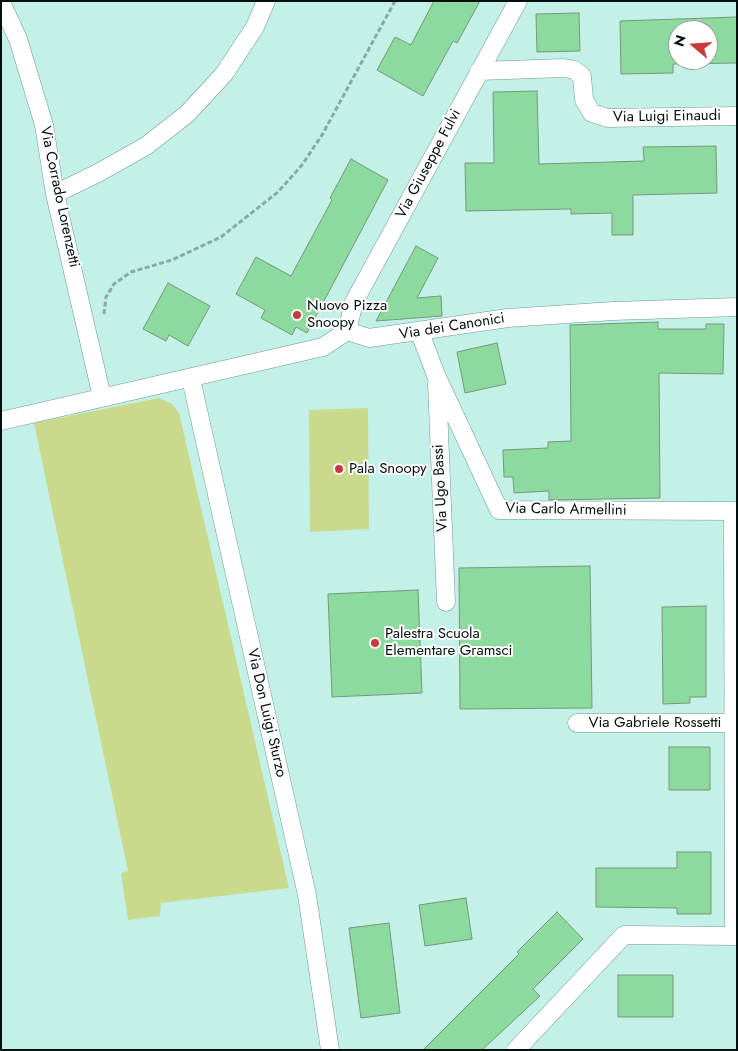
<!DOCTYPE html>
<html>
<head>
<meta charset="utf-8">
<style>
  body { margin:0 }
  #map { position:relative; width:738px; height:1051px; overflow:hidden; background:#c3f1e8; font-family:Jost,sans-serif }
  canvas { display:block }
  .frame { position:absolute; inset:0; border:2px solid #02100d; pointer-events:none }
  .north { position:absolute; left:668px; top:20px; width:50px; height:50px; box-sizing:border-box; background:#fff; border:1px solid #9a9f9e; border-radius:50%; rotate:288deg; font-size:14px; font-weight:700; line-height:20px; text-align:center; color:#02100d }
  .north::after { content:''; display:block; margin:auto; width:18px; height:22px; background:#ca3a3d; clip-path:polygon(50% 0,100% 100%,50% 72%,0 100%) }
</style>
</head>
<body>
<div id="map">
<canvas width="738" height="1051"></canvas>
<div class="frame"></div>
<div class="north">N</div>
</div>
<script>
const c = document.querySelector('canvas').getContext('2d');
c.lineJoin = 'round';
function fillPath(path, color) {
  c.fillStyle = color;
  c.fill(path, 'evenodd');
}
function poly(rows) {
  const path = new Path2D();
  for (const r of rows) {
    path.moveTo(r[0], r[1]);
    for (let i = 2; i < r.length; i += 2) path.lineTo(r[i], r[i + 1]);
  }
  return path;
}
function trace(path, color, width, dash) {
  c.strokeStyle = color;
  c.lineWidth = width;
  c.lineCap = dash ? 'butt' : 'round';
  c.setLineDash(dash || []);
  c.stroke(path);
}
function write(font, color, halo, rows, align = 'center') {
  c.font = font + ' Jost,sans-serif';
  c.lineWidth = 4;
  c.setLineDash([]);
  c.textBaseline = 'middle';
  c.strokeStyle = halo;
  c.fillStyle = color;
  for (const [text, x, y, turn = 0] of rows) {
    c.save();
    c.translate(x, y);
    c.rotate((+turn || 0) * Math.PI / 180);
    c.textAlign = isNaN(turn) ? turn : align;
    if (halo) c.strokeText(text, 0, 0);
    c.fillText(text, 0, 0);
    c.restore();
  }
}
const green = poly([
  [159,398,172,404,179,413,289,888,161,903,160,916,128,920,121,873,128,871,34,423],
  [368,408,369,529,310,532,309,410]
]);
const building = poly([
  [434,1,480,1,457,43,453,41,423,96,377,70,395,37,411,45,434,1],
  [579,13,580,51,537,52,536,14,579,13],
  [737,17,737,63,673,64,673,73,621,74,620,21,737,17],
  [678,30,708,30,708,60,678,60,678,30],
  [537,91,539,164,644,161,643,147,716,146,717,193,633,195,633,235,612,235,612,213,571,214,571,209,466,211,465,163,494,163,493,92,537,91],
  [351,159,388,180,307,333,296,327,292,335,261,318,265,310,236,294,256,257,291,276,332,200,330,198,351,159],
  [416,246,438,258,417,298,441,296,442,316,376,321,416,246],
  [168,283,210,306,188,346,169,335,166,341,143,329,168,283],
  [658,322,658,329,706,329,706,324,724,324,723,374,659,373,660,498,549,500,549,491,514,493,513,477,504,477,503,450,548,448,548,442,571,441,570,325,658,322],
  [497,343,506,384,465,393,457,352,497,343],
  [590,566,592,708,460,709,459,568,590,566],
  [418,590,422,693,332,697,328,594,418,590],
  [706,606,706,697,690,697,690,703,663,704,662,607,706,606],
  [669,747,710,747,710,790,669,790,669,747],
  [677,852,711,852,711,914,677,914,677,908,596,907,596,868,677,868,677,852],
  [466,898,472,939,425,946,419,905,466,898],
  [557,912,583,939,533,989,540,996,482,1050,423,1050,519,954,517,952,557,912],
  [389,923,400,1013,361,1018,349,928,389,923],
  [618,975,673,975,673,1017,618,1017,618,975]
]);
const path = poly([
  [104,314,106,297,114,284,131,272,172,260,221,237,278,192,302,165,322,135,395,1]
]);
const street = poly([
  [1,2,18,39,44,125,55,194,102,397],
  [479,71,564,68,574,70,582,76,584,100,592,113,608,118,737,116],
  [55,194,98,173,146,146,187,114,224,74,255,27,266,1],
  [347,331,369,338,508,318,613,311,737,307],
  [347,331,354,302,518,1],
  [420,333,436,375,499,510,737,511],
  [191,379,307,895,330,1050],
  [437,383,446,602],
  [1,421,323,347,347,331],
  [733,511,734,936],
  [577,723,733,723],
  [516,1050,624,935,737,936]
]);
const markers = [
  [297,315,5,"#ca3a3d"],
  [339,469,5,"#ca3a3d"],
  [375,643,5,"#ca3a3d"]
];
const streetNames = [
  ["Via Luigi Einaudi",667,117,-1],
  ["Via Giuseppe Fulvi",429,164,-62],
  ["Via Corrado Lorenzetti",59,197,78],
  ["Via dei Canonici",452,327,-9],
  ["Via Ugo Bassi",441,488,-93],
  ["Via Carlo Armellini",566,510,1],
  ["Via Don Luigi Sturzo",266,713,77],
  ["Via Gabriele Rossetti",655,723]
];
const poiNames = [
  ["Nuovo Pizza",307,306],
  ["Snoopy",307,323],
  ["Pala Snoopy",349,469],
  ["Palestra Scuola",385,634],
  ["Elementare Gramsci",385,651]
];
fillPath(green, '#c9da8c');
fillPath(building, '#8cda9d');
trace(building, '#78967e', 1);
trace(street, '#6e9991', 19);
trace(path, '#87aba4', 3, [5, 2.5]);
trace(street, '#fff', 18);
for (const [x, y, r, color] of markers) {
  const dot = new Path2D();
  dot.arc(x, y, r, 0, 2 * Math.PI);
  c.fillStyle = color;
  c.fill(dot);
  trace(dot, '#fff', 2);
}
write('15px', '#02100d', '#fff', streetNames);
write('15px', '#02100d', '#fff', poiNames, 'left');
</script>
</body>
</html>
